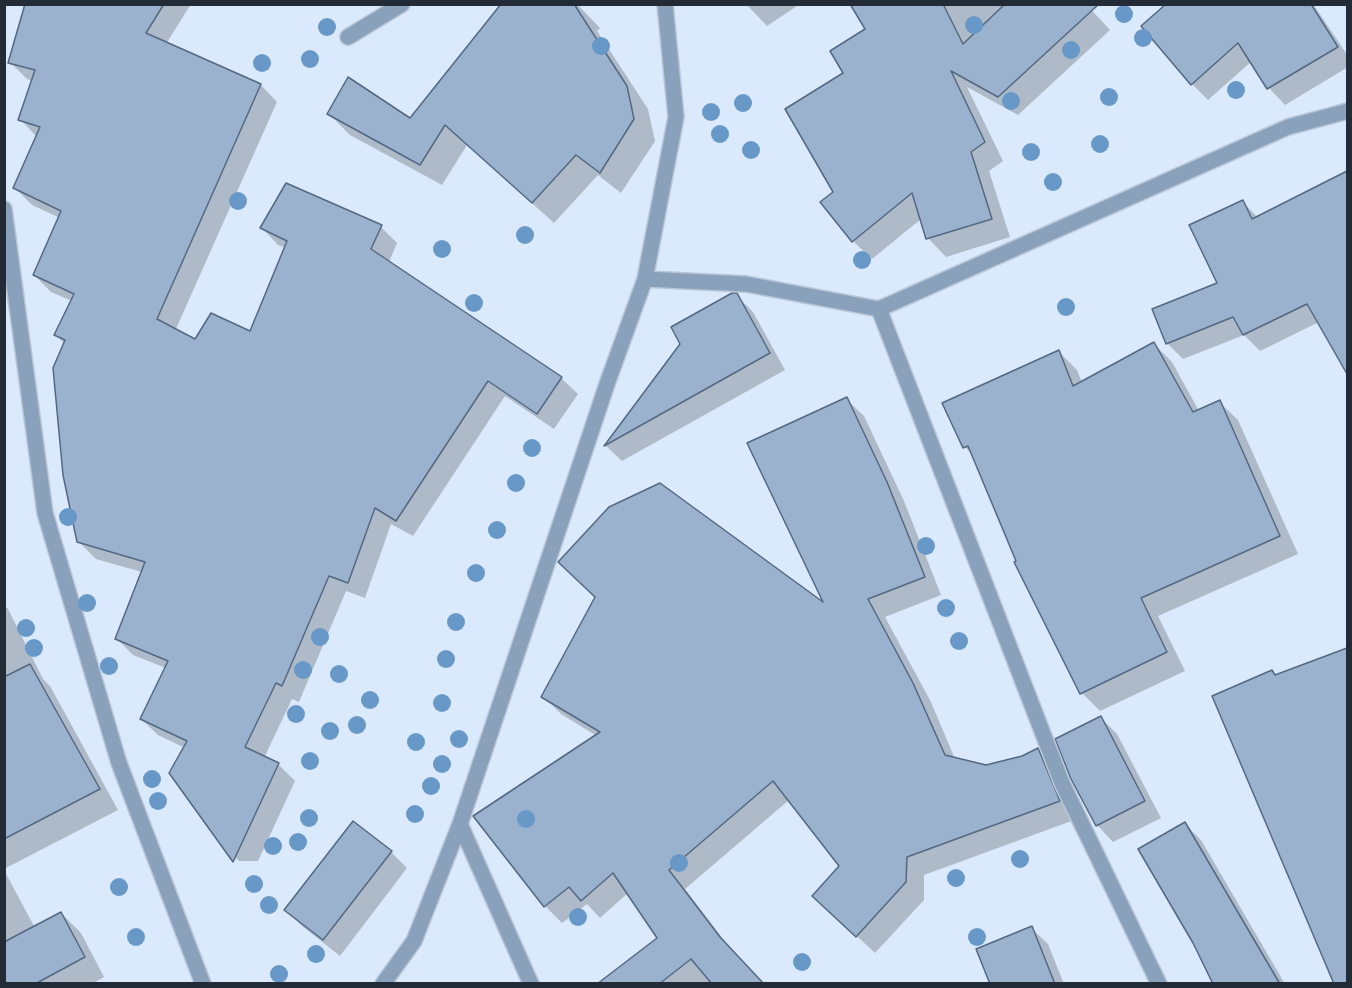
<!DOCTYPE html>
<html>
<head>
<meta charset="utf-8">
<style>
  body { margin:0 }
  #map { position:relative; width:1352px; height:988px; overflow:hidden; background:#dae9fb; font-family:"IBM Plex Serif",serif }
  canvas { display:block }
  .frame { position:absolute; inset:0; border:6px solid #222b36; pointer-events:none }
</style>
</head>
<body>
<div id="map">
<canvas width="1352" height="988"></canvas>
<div class="frame"></div>
</div>
<script>
const c = document.querySelector('canvas').getContext('2d');
c.lineJoin = 'round';
function fillPath(path, color) {
  c.fillStyle = color;
  c.fill(path, 'evenodd');
}
function poly(rows) {
  const path = new Path2D();
  for (const r of rows) {
    path.moveTo(r[0], r[1]);
    for (let i = 2; i < r.length; i += 2) path.lineTo(r[i], r[i + 1]);
  }
  return path;
}
function trace(path, color, width, dash) {
  c.strokeStyle = color;
  c.lineWidth = width;
  c.lineCap = dash ? 'butt' : 'round';
  c.setLineDash(dash || []);
  c.stroke(path);
}
const shadow = poly([
  [102,4,191,4,166,44,261,85,277,102,175,331,196,341,250,333,286,248,278,245,262,228,381,227,397,243,389,262,561,378,578,394,554,429,505,396,413,536,391,524,365,598,346,591,299,702,292,699,264,758,278,764,295,781,258,861,239,861,222,844,185,748,158,735,141,719,166,668,133,655,116,638,142,572,96,559,79,542,65,344,56,335,72,301,51,292,34,275,60,218,32,205,15,188,36,136,20,119,33,81,27,79,10,62],
  [503,4,577,4,600,28,597,31,648,109,655,141,621,193,598,175,554,223,467,145,442,185,350,135,329,114,410,120],
  [746,4,800,4,767,26],
  [851,4,1086,4,1110,30,1018,115,967,87,1003,161,989,171,1010,237,946,257,928,238,921,219,872,259,853,241,835,192,867,29],
  [1202,4,1241,48,1284,4,1313,4,1348,56,1348,67,1285,105,1269,88,1252,61,1208,100,1192,84],
  [1348,173,1348,371,1319,322,1260,351,1244,335,1183,359,1167,343,1219,283,1243,202,1258,218],
  [736,295,753,312,785,370,622,461,606,446,682,344],
  [1154,344,1172,362,1199,411,1219,402,1238,420,1298,554,1158,616,1185,671,1100,711,1082,693,1018,562,974,457,965,447,1059,352,1077,370,1082,383],
  [846,399,864,416,904,501,941,595,885,617,931,702,955,759,986,767,1023,757,1038,750,1055,767,1077,819,924,875,924,900,875,953,832,913,841,866,789,800,685,889,737,957,762,984,600,984,659,939,628,893,600,918,587,904,562,923,545,906,597,736,561,714,543,696,827,607],
  [4,605,8,609,43,679,50,686,118,810,4,869],
  [1348,650,1348,984,1336,984,1272,672,1276,676],
  [1101,718,1117,734,1161,818,1113,842,1097,825],
  [1185,824,1201,840,1285,984,1214,984],
  [391,852,407,868,340,956,302,926,286,910],
  [4,870,35,928,61,913,81,933,104,977,92,984,4,984],
  [1031,928,1048,944,1064,984,992,984]
]);
const building = poly([
  [25,4,164,4,146,33,261,84,157,319,195,339,211,313,250,331,287,241,260,228,286,183,382,225,371,249,562,377,537,414,488,381,396,521,375,508,348,583,329,576,282,686,276,683,245,747,279,763,233,862,169,773,187,741,140,719,168,661,115,639,145,562,77,542,63,475,53,368,65,340,54,335,74,294,33,275,61,211,13,188,40,127,18,120,35,70,8,63,25,4],
  [501,4,574,4,627,86,634,119,600,173,576,155,532,203,445,125,420,165,327,114,348,77,410,118,501,4],
  [850,4,943,4,963,44,1005,4,1099,4,998,97,951,71,985,142,971,152,992,219,926,239,912,193,852,242,820,202,833,192,785,109,843,73,830,51,865,29,850,4],
  [1166,4,1311,4,1338,47,1267,89,1238,43,1191,85,1141,26,1166,4],
  [1347,171,1347,374,1307,304,1243,335,1233,317,1166,344,1152,309,1217,283,1189,225,1243,200,1252,219,1347,171],
  [732,293,737,293,770,353,604,446,680,344,671,327,732,293],
  [1154,342,1193,412,1220,400,1280,536,1141,598,1167,652,1080,694,1014,562,1016,561,968,446,963,448,942,403,1059,350,1073,386,1154,342],
  [847,397,887,482,925,577,868,599,913,683,945,755,986,765,1022,756,1038,748,1060,801,907,857,906,882,856,937,812,896,839,866,773,781,669,870,720,937,764,984,712,984,691,959,659,984,597,984,657,938,613,873,581,901,569,887,544,907,473,816,600,732,541,697,595,597,558,562,609,507,660,483,823,602,747,443,847,397],
  [1347,648,1347,984,1334,984,1212,696,1272,670,1275,675,1347,648],
  [30,664,100,789,4,839,4,677,30,664],
  [1101,716,1145,801,1096,826,1071,779,1055,739,1101,716],
  [353,821,392,851,323,940,284,910,353,821],
  [1185,822,1280,984,1213,984,1193,943,1138,849,1185,822],
  [61,912,85,957,35,984,4,984,4,942,61,912],
  [1032,926,1055,984,990,984,976,949,1032,926]
]);
const minor = poly([
  [665,4,676,117,645,279,746,284,879,309,1062,783,1159,984],
  [348,37,402,4],
  [4,209,45,513,119,763,203,984],
  [879,309,1288,127,1348,111],
  [460,824,531,984],
  [383,984,414,941,460,824,607,384,645,279]
]);
const trees = [
  [1124,14],
  [974,25],
  [327,27],
  [1143,38],
  [601,46],
  [1071,50],
  [310,59],
  [262,63],
  [1236,90],
  [1109,97],
  [1011,101],
  [743,103],
  [711,112],
  [720,134],
  [1100,144],
  [751,150],
  [1031,152],
  [1053,182],
  [238,201],
  [525,235],
  [442,249],
  [862,260],
  [474,303],
  [1066,307],
  [532,448],
  [516,483],
  [68,517],
  [497,530],
  [926,546],
  [476,573],
  [87,603],
  [946,608],
  [456,622],
  [26,628],
  [320,637],
  [959,641],
  [34,648],
  [446,659],
  [109,666],
  [303,670],
  [339,674],
  [370,700],
  [442,703],
  [296,714],
  [357,725],
  [330,731],
  [459,739],
  [416,742],
  [310,761],
  [442,764],
  [152,779],
  [431,786],
  [158,801],
  [415,814],
  [309,818],
  [526,819],
  [298,842],
  [273,846],
  [1020,859],
  [679,863],
  [956,878],
  [254,884],
  [119,887],
  [269,905],
  [578,917],
  [136,937],
  [977,937],
  [316,954],
  [802,962],
  [279,974]
];
fillPath(shadow, '#0003');
fillPath(building, '#9bb2ce');
trace(building, '#536882', 1.5);
trace(minor, '#b9c7d8', 18);
trace(minor, '#8aa1bb', 15);
c.fillStyle = '#6898c7';
for (const [x, y] of trees) {
  c.beginPath();
  c.arc(x, y, 9, 0, 2 * Math.PI);
  c.fill();
}
</script>
</body>
</html>
